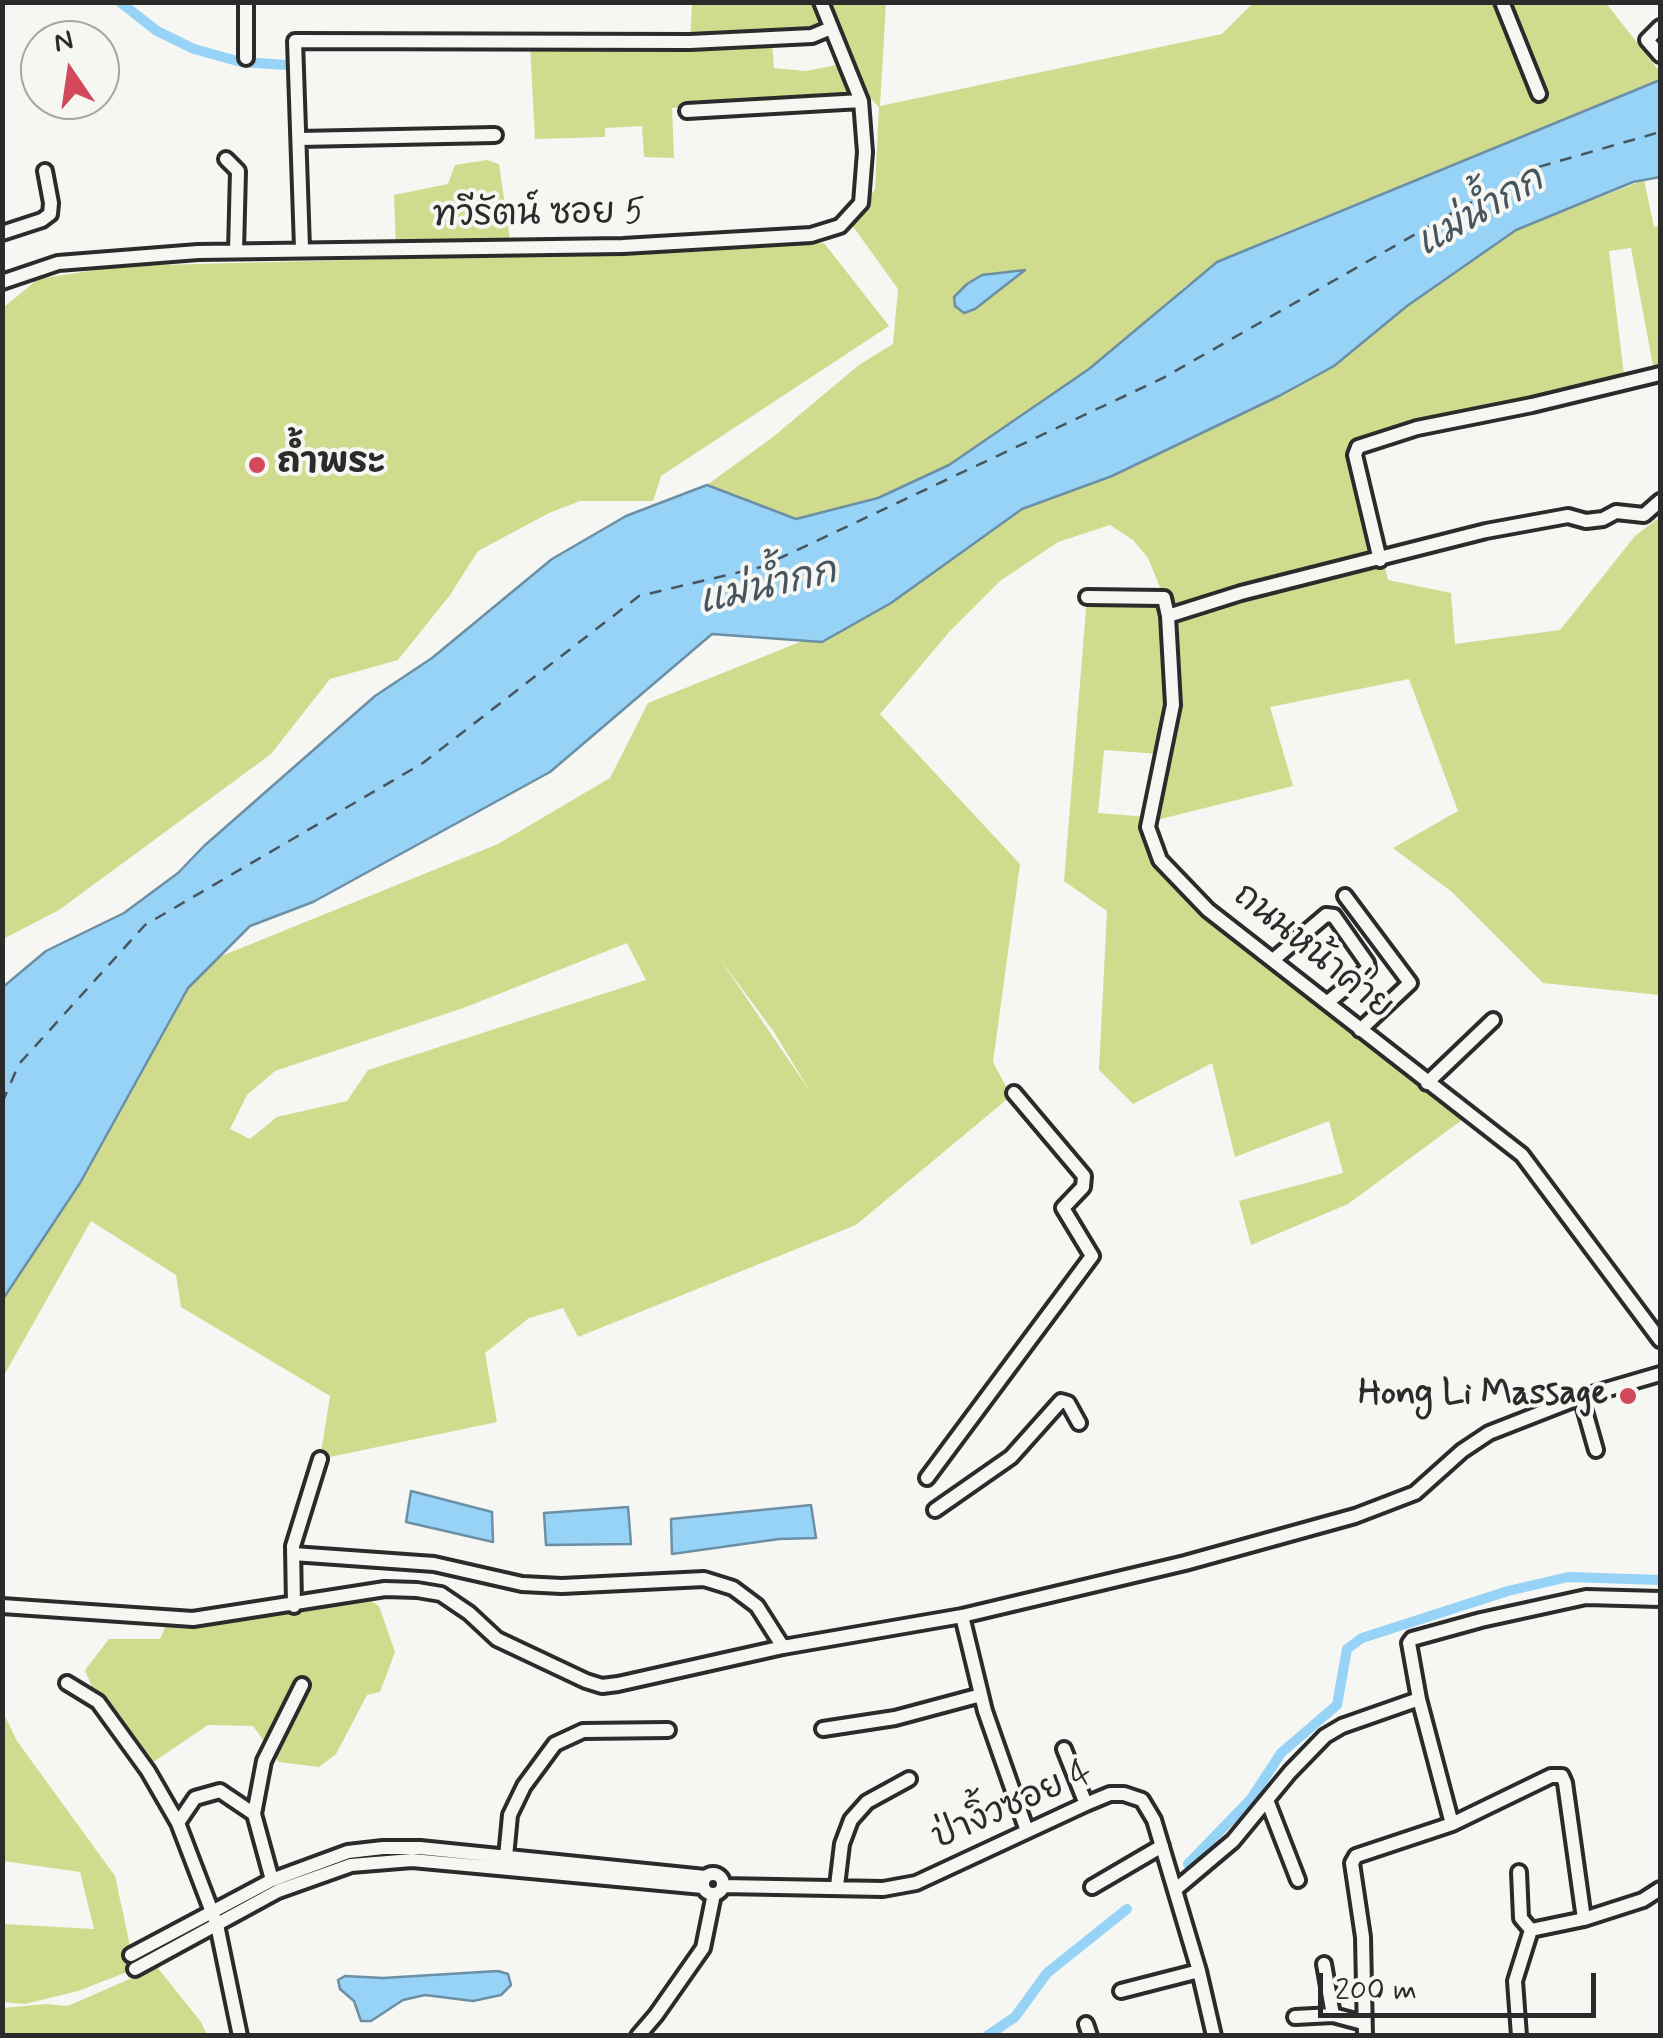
<!DOCTYPE html>
<html>
<head>
<meta charset="utf-8">
<style>
  body { margin:0 }
  #map { position:relative; width:1663px; height:2038px; overflow:hidden; background:#f6f6f2; font-family:Mynerve,sans-serif }
  canvas { display:block }
  .frame { position:absolute; inset:0; border:5px solid #2b2b2b; pointer-events:none }
  .north { position:absolute; left:20px; top:20px; width:100px; height:100px; box-sizing:border-box; background:#f6f6f2; border:2px solid #a5a5a2; border-radius:50%; rotate:347deg; font-size:28px; font-weight:700; line-height:40px; text-align:center; color:#2b2b2b }
  .north::after { content:''; display:block; margin:auto; width:35px; height:45px; background:#d1495b; clip-path:polygon(50% 0,100% 100%,50% 72%,0 100%) }
  .scale { position:absolute; left:1318px; top:1973px; width:278px; height:45px; box-sizing:border-box; border:5px solid #2b2b2b; border-top:0; padding-left:12px; font-size:30px; line-height:35px; white-space:nowrap; color:#2b2b2b; -webkit-text-stroke:8px #f6f6f2; paint-order:stroke }
</style>
</head>
<body>
<div id="map">
<canvas width="1663" height="2038"></canvas>
<div class="frame"></div>
<div class="north">N</div>
<div class="scale">200 m</div>
</div>
<script>
const c = document.querySelector('canvas').getContext('2d');
c.lineJoin = 'round';
function fillPath(path, color) {
  c.fillStyle = color;
  c.fill(path, 'evenodd');
}
function poly(rows) {
  const path = new Path2D();
  for (const r of rows) {
    if (r.length === 3) {
      path.moveTo(r[0] + r[2], r[1]);
      path.arc(r[0], r[1], r[2], 0, 2 * Math.PI);
      continue;
    }
    path.moveTo(r[0], r[1]);
    for (let i = 2; i < r.length; i += 2) path.lineTo(r[i], r[i + 1]);
  }
  return path;
}
function trace(path, color, width, dash) {
  c.strokeStyle = color;
  c.lineWidth = width;
  c.lineCap = dash ? 'butt' : 'round';
  c.setLineDash(dash || []);
  c.stroke(path);
}
function write(font, color, halo, rows, align = 'center') {
  c.font = font + ' Mynerve,"Playpen Sans Thai",sans-serif';
  c.lineWidth = 8;
  c.setLineDash([]);
  c.textBaseline = 'middle';
  c.strokeStyle = halo;
  c.fillStyle = color;
  for (const [text, x, y, turn = 0] of rows) {
    c.save();
    c.translate(x, y);
    c.rotate((+turn || 0) * Math.PI / 180);
    c.textAlign = isNaN(turn) ? turn : align;
    if (halo) c.strokeText(text, 0, 0);
    c.fillText(text, 0, 0);
    c.restore();
  }
}
const green = poly([
  [1254,2,1606,3,1660,72,1660,80,1271,238,1185,286,1162,309,1089,369,949,465,878,498,796,519,707,485,773,437,859,365,893,344,898,289,852,225,875,189,879,107,861,89,828,3,886,3,880,106,1222,34],
  [692,3,820,3,831,28,772,42,774,68,806,71,841,64,852,96,672,108,674,158,644,157,642,126,605,128,605,137,535,139,530,44,690,42],
  [487,160,499,164,511,247,396,248,394,195,448,184,455,165],
  [1644,180,1654,227,1660,226,1660,374,1655,376,1631,248,1609,251,1625,384,1353,445,1388,580,1451,593,1455,644,1560,630,1635,536,1660,517,1660,995,1543,983,1452,892,1393,848,1458,811,1409,679,1270,707,1293,786,1149,822,1160,860,1181,882,1470,1114,1348,1204,1251,1245,1239,1201,1343,1173,1329,1121,1235,1157,1212,1063,1133,1104,1099,1070,1107,911,1064,881,1087,597,1164,597,1148,558,1133,540,1110,525,1058,542,1000,581,950,631,880,714,1020,864,993,1062,1011,1096,856,1225,578,1337,563,1308,529,1318,485,1353,497,1422,320,1459,330,1396,181,1307,176,1275,91,1221,3,1377,3,1299,80,1183,188,988,219,957,498,844,610,778,648,703,805,640,822,642,891,603,1022,509,1112,476,1334,366,1407,306,1516,230],
  [1104,750,1160,754,1149,817,1098,813],
  [627,943,646,980,368,1070,347,1101,277,1117,250,1139,230,1129,247,1095,275,1071,466,1007],
  [720,959,774,1032,808,1088,807,1087],
  [824,243,889,326,661,476,653,501,580,501,549,513,478,551,450,595,398,660,330,679,271,754,59,910,3,939,3,308,38,279,121,266,467,257],
  [359,1594,379,1606,395,1652,380,1692,367,1695,336,1754,319,1767,279,1762,253,1726,208,1725,146,1767,98,1702,85,1670,109,1639,160,1639,169,1618],
  [2,1710,17,1741,115,1876,135,1969,78,1991,25,2004,3,2002,3,1924,94,1929,80,1872,3,1861],
  [157,1967,201,2022,207,2035,3,2035,3,2008,46,2004,68,2006]
]);
const water = poly([
  [1660,80,1660,177,1633,182,1516,230,1407,306,1334,366,1279,396,1112,476,1022,509,891,603,822,642,712,634,550,772,313,902,250,926,188,988,80,1183,3,1299,3,987,46,951,124,913,178,873,204,846,375,696,432,658,552,559,626,516,707,485,796,519,878,498,949,465,1038,404,1089,369,1217,262,1660,80],
  [1025,270,975,309,964,313,955,306,954,297,967,284,982,275,1025,270],
  [411,1491,492,1512,493,1542,406,1522,411,1491],
  [811,1505,816,1538,779,1539,672,1554,671,1519,811,1505],
  [628,1507,631,1544,546,1545,544,1513,628,1507],
  [498,1971,508,1974,511,1985,501,1995,473,2001,425,1995,403,2000,371,2021,361,2021,354,2001,340,1989,338,1980,345,1976,383,1978,498,1971]
]);
const canal = poly([
  [120,2,157,31,194,49,241,62,287,65],
  [1188,1864,1251,1799,1281,1753,1337,1705,1347,1649,1362,1638,1508,1591,1568,1577,1660,1580],
  [987,2036,1015,2017,1047,1973,1127,1909]
]);
const ferry = poly([
  [2,1103,19,1064,145,925,423,763,639,596,761,567,1163,378,1528,170,1660,132]
]);
const minor = poly([
  [1502,2,1539,94],
  [1660,27,1647,40,1660,55],
  [246,58,246,2],
  [687,111,861,101],
  [299,139,495,135],
  [226,159,238,171,236,251],
  [2,233,42,220,50,214,51,203,45,171],
  [302,248,295,41,690,42,812,36,831,28],
  [2,282,58,263,198,252,623,246,811,235,840,226,861,203,865,152,861,101,821,2],
  [1380,560,1355,455,1358,447,1417,428,1532,405,1660,374],
  [1087,597,1164,598,1168,616,1173,705,1148,827,1160,860,1208,910,1522,1155,1660,1340],
  [1168,616,1241,593,1486,531,1568,516,1586,521,1603,519,1616,512,1644,515,1660,501],
  [1345,896,1410,983,1360,1030],
  [1273,960,1326,915,1334,916,1367,963,1368,969,1328,1002],
  [1427,1083,1493,1020],
  [1581,1397,1596,1450],
  [927,1478,1092,1256,1063,1208,1083,1187,1084,1176,1014,1093],
  [935,1510,1011,1457,1061,1401,1068,1403,1079,1423],
  [293,1554,434,1564,522,1584,562,1586,704,1579,733,1588,757,1606,783,1647],
  [2,1606,193,1619,385,1589,417,1590,441,1594,469,1613,497,1639,586,1681,602,1686,618,1684,783,1647,962,1616,1185,1563,1355,1516,1415,1493,1462,1451,1489,1433,1581,1397,1660,1374],
  [294,1606,293,1546,320,1459],
  [962,1616,985,1711,1027,1831],
  [67,1683,98,1702,148,1771,178,1823,217,1925,240,2036],
  [823,1729,895,1718,981,1695],
  [1064,1749,1086,1804],
  [1267,1800,1298,1880],
  [254,1814,264,1761,302,1685],
  [178,1823,195,1798,220,1791,254,1814,272,1880],
  [506,1857,510,1815,524,1786,555,1744,583,1731,668,1730],
  [1519,1872,1521,1918,1531,1930],
  [713,1884,10],
  [723,1886,883,1889,916,1883,1086,1804,1110,1794,1124,1794,1142,1800,1154,1820,1199,1971,1214,2036],
  [837,1886,842,1844,851,1820,867,1802,909,1779],
  [1092,1887,1162,1846],
  [1176,1889,1233,1841,1290,1772,1325,1736,1342,1726,1419,1699],
  [1584,1919,1643,1900,1660,1889],
  [131,1955,272,1880,348,1852,383,1848,420,1848,705,1877],
  [1324,1964,1333,2015],
  [135,1969,278,1891,351,1865,412,1860,703,1887],
  [1121,1991,1199,1971],
  [1295,2017,1333,2015,1363,2023],
  [1086,2024,1090,2036],
  [638,2036,656,2015,703,1948,714,1894],
  [1365,2036,1363,1937,1352,1863,1356,1856,1452,1824],
  [1519,2036,1515,1981,1531,1930,1584,1919,1565,1783,1562,1776,1551,1776,1452,1824,1419,1699,1409,1643,1412,1639,1481,1620,1586,1597,1660,1599]
]);
const markers = [
  [257,465,10,"#d1495b"],
  [1628,1396,10,"#d1495b"]
];
const streetNames = [
  ["ทวีรัตน์ ซอย 5",539,216,-1],
  ["ถนนหน้าค่าย",1312,953,39],
  ["ป่างิ้วซอย 4",1013,1807,-24]
];
const poiNames = [
  ["ถ้ำพระ",277,465],
  ["Hong Li Massage",1608,1396,"right"]
];
const waterNames = [
  ["แม่น้ำกก",1481,214,-30],
  ["แม่น้ำกก",768,589,-13]
];
fillPath(green, '#d0db8e');
fillPath(water, '#96d3f7');
trace(water, '#6b90a5', 2.5);
trace(canal, '#96d3f7', 10);
trace(ferry, '#46555e', 2.5, [12, 10]);
trace(minor, '#2b2b2b', 20);
trace(minor, '#f6f6f2', 12);
for (const [x, y, r, color] of markers) {
  const dot = new Path2D();
  dot.arc(x, y, r, 0, 2 * Math.PI);
  c.fillStyle = color;
  c.fill(dot);
  trace(dot, '#f6f6f2', 4);
}
write('35px', '#2b2b2b', '#f6f6f2', streetNames);
write('bold 35px', '#2b2b2b', '#f6f6f2', poiNames, 'left');
write('italic 38px', '#46555e', '#f6f6f2', waterNames);
</script>
</body>
</html>
